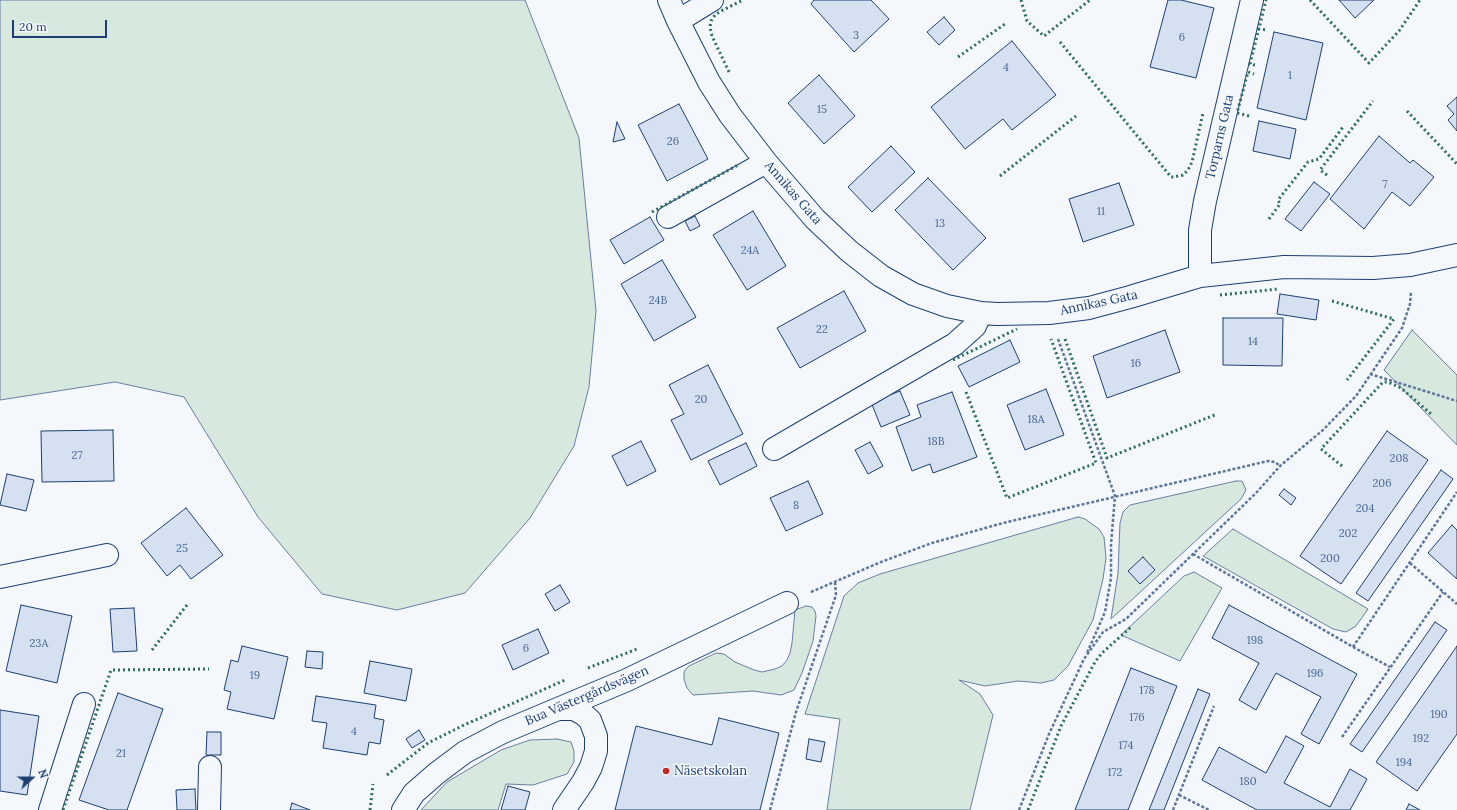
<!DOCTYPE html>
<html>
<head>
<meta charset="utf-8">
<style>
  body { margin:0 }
  #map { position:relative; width:1457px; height:810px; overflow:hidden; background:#f4f7fb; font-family:Lora,serif }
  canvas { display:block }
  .north { position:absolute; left:12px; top:758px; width:40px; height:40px; -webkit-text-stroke:3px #f4f7fb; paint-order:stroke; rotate:69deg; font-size:11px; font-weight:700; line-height:16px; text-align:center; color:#1d3f73 }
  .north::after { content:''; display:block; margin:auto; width:14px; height:18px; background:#1d3f73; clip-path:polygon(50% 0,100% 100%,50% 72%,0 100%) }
  .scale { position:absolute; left:12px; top:20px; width:95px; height:18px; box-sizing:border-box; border:2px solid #1d3f73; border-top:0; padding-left:5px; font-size:12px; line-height:14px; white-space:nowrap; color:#1d3f73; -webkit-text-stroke:3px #f4f7fb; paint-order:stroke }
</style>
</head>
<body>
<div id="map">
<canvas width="1457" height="810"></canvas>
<div class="north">N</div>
<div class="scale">20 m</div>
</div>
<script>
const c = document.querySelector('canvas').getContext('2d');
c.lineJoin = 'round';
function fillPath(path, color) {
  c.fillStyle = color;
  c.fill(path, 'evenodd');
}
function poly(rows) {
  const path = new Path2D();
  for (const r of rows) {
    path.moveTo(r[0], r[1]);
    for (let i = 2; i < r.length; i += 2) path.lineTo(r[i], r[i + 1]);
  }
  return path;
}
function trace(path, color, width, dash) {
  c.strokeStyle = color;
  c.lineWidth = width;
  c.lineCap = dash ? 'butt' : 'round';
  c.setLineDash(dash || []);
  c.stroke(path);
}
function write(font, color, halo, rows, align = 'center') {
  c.font = font + ' Lora,serif';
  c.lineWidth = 3;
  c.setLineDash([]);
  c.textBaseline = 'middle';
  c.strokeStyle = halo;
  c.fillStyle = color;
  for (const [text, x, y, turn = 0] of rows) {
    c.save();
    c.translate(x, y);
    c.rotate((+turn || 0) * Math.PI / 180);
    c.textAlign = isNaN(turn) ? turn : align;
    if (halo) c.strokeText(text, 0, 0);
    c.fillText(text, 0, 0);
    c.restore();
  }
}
const green = poly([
  [0,0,525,0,579,138,596,311,589,387,574,446,530,518,465,593,397,610,322,594,258,517,184,397,115,382,0,400,0,0],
  [1412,330,1457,375,1457,445,1384,370,1412,330],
  [1236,481,1242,481,1246,490,1241,499,1111,619,1118,573,1120,523,1123,512,1130,505,1236,481],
  [1078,517,1085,519,1099,529,1104,537,1106,558,1103,579,1093,620,1068,666,1054,680,1041,683,1018,681,985,686,959,680,980,694,993,715,970,810,827,810,840,719,805,714,844,596,858,583,880,574,1078,517],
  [1233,529,1368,609,1356,626,1346,632,1333,629,1203,556,1233,529],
  [1194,572,1222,588,1180,661,1121,635,1184,576,1194,572],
  [806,606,812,607,815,611,816,616,813,641,802,673,794,690,781,695,753,691,693,695,687,688,684,679,684,672,686,669,689,666,716,653,724,654,735,662,754,670,762,672,775,669,782,666,787,660,790,653,792,643,795,610,806,606],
  [557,739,571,742,574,751,574,762,567,774,533,785,506,784,498,810,421,810,447,782,501,750,530,740,557,739]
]);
const building = poly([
  [814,0,871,0,889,19,854,52,811,4,814,0],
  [1168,0,1181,0,1214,8,1196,78,1150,67,1168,0],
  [1339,0,1374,0,1355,18,1339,0],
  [944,17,955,30,939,45,927,32,944,17],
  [1274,32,1323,43,1306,120,1257,108,1274,32],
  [1012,41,1056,95,1012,130,1003,119,965,149,931,107,1012,41],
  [819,75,855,116,824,144,788,103,819,75],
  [1457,97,1457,131,1448,120,1454,114,1447,106,1457,97],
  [679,104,708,159,667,181,638,125,679,104],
  [1259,121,1296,129,1290,159,1253,151,1259,121],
  [617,122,625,139,613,142,617,122],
  [1379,136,1410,163,1413,160,1434,177,1410,206,1392,192,1364,229,1330,199,1379,136],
  [891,146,915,172,872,212,848,187,891,146],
  [928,178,986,238,953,270,895,210,928,178],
  [1314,182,1330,194,1301,231,1285,219,1314,182],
  [1119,183,1134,225,1083,242,1069,199,1119,183],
  [753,211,786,266,747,290,713,235,753,211],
  [695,216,700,226,690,231,685,221,695,216],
  [650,217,664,240,624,264,610,240,650,217],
  [662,260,696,317,654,341,621,284,662,260],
  [844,291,866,331,800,368,777,328,844,291],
  [1280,294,1319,300,1316,320,1277,314,1280,294],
  [1223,318,1283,318,1282,366,1223,365,1223,318],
  [1165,330,1180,372,1107,398,1093,356,1165,330],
  [1010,340,1020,362,969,387,958,366,1010,340],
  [708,365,743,434,691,460,671,420,684,414,669,385,708,365],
  [1046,389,1064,435,1025,450,1007,405,1046,389],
  [900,391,910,415,881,427,871,402,900,391],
  [952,392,977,457,933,473,930,464,912,471,896,427,921,417,917,405,952,392],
  [113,430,114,481,42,482,41,431,113,430],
  [1387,431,1428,460,1341,584,1300,556,1387,431],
  [641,441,656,471,627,486,612,456,641,441],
  [870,442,883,466,868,474,855,450,870,442],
  [746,443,757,466,720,485,708,461,746,443],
  [1441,470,1453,479,1368,601,1356,593,1441,470],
  [7,474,34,480,26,511,0,505,7,474],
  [808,481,823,514,786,531,770,498,808,481],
  [1284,489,1296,498,1291,505,1279,495,1284,489],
  [186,508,223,555,191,579,180,565,167,576,141,543,186,508],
  [1452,525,1457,530,1457,579,1428,553,1452,525],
  [1143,557,1155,570,1140,584,1128,571,1143,557],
  [560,585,570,602,555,611,545,594,560,585],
  [21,605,72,616,57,683,6,671,21,605],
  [1229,605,1357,674,1319,744,1301,734,1321,697,1276,673,1256,710,1239,700,1259,663,1212,638,1229,605],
  [134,608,137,651,113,652,110,609,134,608],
  [1435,622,1447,630,1362,752,1350,744,1435,622],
  [538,629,549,653,513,670,502,645,538,629],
  [242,646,288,657,274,719,227,709,231,692,224,690,231,660,238,662,242,646],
  [1457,646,1457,734,1417,791,1376,762,1457,646],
  [307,651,323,652,322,669,305,667,307,651],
  [370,661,412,669,406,701,364,693,370,661],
  [1131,668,1177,686,1128,810,1075,810,1131,668],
  [1198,689,1210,694,1164,810,1149,810,1198,689],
  [118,693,163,709,127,810,109,810,79,800,118,693],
  [316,696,376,705,374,718,384,720,380,744,369,742,367,755,323,748,327,723,312,721,316,696],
  [0,710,39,716,27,795,0,791,0,710],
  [719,718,779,733,760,810,615,810,636,726,712,745,719,718],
  [419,730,425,740,412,748,406,739,419,730],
  [207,732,221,732,221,755,206,755,207,732],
  [1286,736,1304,746,1284,783,1330,807,1350,769,1367,779,1350,810,1257,810,1202,780,1219,747,1266,773,1286,736],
  [809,739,825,742,821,762,806,759,809,739],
  [508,786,530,792,525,810,501,810,508,786],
  [195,789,196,810,177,810,176,790,195,789],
  [292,803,310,810,290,810,292,803],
  [1409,804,1420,810,1406,810,1409,804]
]);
const path = poly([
  [1058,339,1115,496,1111,544,1111,578,1105,612,1087,653],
  [1370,374,1457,401],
  [1193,554,1353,647,1390,667],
  [1410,563,1457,604],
  [811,592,881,562,932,543,1003,523,1268,461,1275,462,1280,466],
  [1353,647,1457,492],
  [1342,737,1443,592],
  [1179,795,1209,810],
  [770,810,796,712,836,595,835,581],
  [1019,810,1049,734,1084,659,1103,632,1126,619,1256,493,1280,466,1323,430,1356,396,1402,328,1410,304,1411,292],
  [1173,810,1214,706]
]);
const minor = poly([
  [669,0,678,21,709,82,730,115,766,162,815,219,849,251,881,276,913,294,947,306,981,313,997,314,1049,313,1089,308,1130,297,1200,276,1284,267,1373,268,1410,265,1457,255],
  [678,21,712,0],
  [668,217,766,162],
  [1200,276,1200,230,1205,201,1252,0],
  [774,449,955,344,975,326,981,313],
  [0,577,107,555],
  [558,709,574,709,583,714,590,720,596,736,596,751,591,767,583,782,564,810],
  [50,810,84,704],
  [209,810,210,767],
  [403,810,414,793,437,773,465,752,503,732,627,680,787,603]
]);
const hedge = poly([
  [1021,0,1027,21,1044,36,1090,0],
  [1310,0,1369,63,1399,31,1420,0],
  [1258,29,1268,30],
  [1060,42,1171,177,1174,177,1183,175,1188,170,1192,162,1203,113],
  [958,57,1005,24],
  [1255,65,1250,64,1266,0],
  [729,72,712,36,710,27,711,21,715,15,721,11,743,0],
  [1407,111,1457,164],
  [1249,116,1237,113,1248,72,1254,74],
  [1327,175,1320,170,1373,101],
  [1000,176,1076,116],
  [652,212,738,165],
  [1269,219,1280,204,1278,200,1308,162,1319,159,1343,127],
  [1220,295,1278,289],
  [1332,301,1394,319,1347,380],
  [1065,339,1107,458,1217,414],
  [953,360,1017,329],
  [966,392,1007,498,1096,463,1051,339],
  [1342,466,1321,449,1383,382,1388,382,1401,388,1431,414],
  [152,650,187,605],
  [588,668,637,649],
  [387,775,428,743,462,726,565,680],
  [63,810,111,670,209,669],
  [370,810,373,784],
  [1028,810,1061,726,1095,662,1102,653,1131,627]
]);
const markers = [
  [666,771,4,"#c62828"]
];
const numberNames = [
  ["3",856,36],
  ["6",1182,38],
  ["4",1006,68],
  ["1",1290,76],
  ["15",822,110],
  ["26",673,142],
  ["7",1385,185],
  ["11",1101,212],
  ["13",940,224],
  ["24A",750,251],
  ["24B",658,301],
  ["22",822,330],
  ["14",1253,342],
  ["16",1136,364],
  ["20",701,400],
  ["18A",1036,420],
  ["18B",936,442],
  ["27",77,456],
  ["208",1399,459],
  ["206",1382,484],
  ["8",796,506],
  ["204",1365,509],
  ["202",1348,534],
  ["25",182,549],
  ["200",1330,559],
  ["198",1255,641],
  ["23A",39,644],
  ["6",526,649],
  ["196",1315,674],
  ["19",255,676],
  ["178",1147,691],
  ["190",1439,715],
  ["176",1137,718],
  ["4",354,732],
  ["192",1421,739],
  ["174",1126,746],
  ["21",121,754],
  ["194",1404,763],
  ["172",1115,773],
  ["180",1248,782]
];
const streetNames = [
  ["Torparns Gata",1220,137,-77],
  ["Annikas Gata",793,193,49],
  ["Annikas Gata",1099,303,-12],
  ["Bua Västergårdsvägen",587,696,-23]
];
const poiNames = [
  ["Näsetskolan",674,771]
];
fillPath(green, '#d7e8df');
trace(green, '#687fa3', 1);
fillPath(building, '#d5e0f0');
trace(building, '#1d3f73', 1);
trace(minor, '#1d3f73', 24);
trace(path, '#5e769c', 2.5, [3, 2]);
trace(minor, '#f4f7fb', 22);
trace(hedge, '#2c6c60', 3, [2, 3]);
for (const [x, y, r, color] of markers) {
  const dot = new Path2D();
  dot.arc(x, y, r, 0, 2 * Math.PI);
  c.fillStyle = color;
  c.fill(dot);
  trace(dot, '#f4f7fb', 1.5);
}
write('11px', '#4b6792', null, numberNames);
write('13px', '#1d3f73', '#f4f7fb', streetNames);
write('13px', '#1d3f73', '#f4f7fb', poiNames, 'left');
</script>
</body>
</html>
